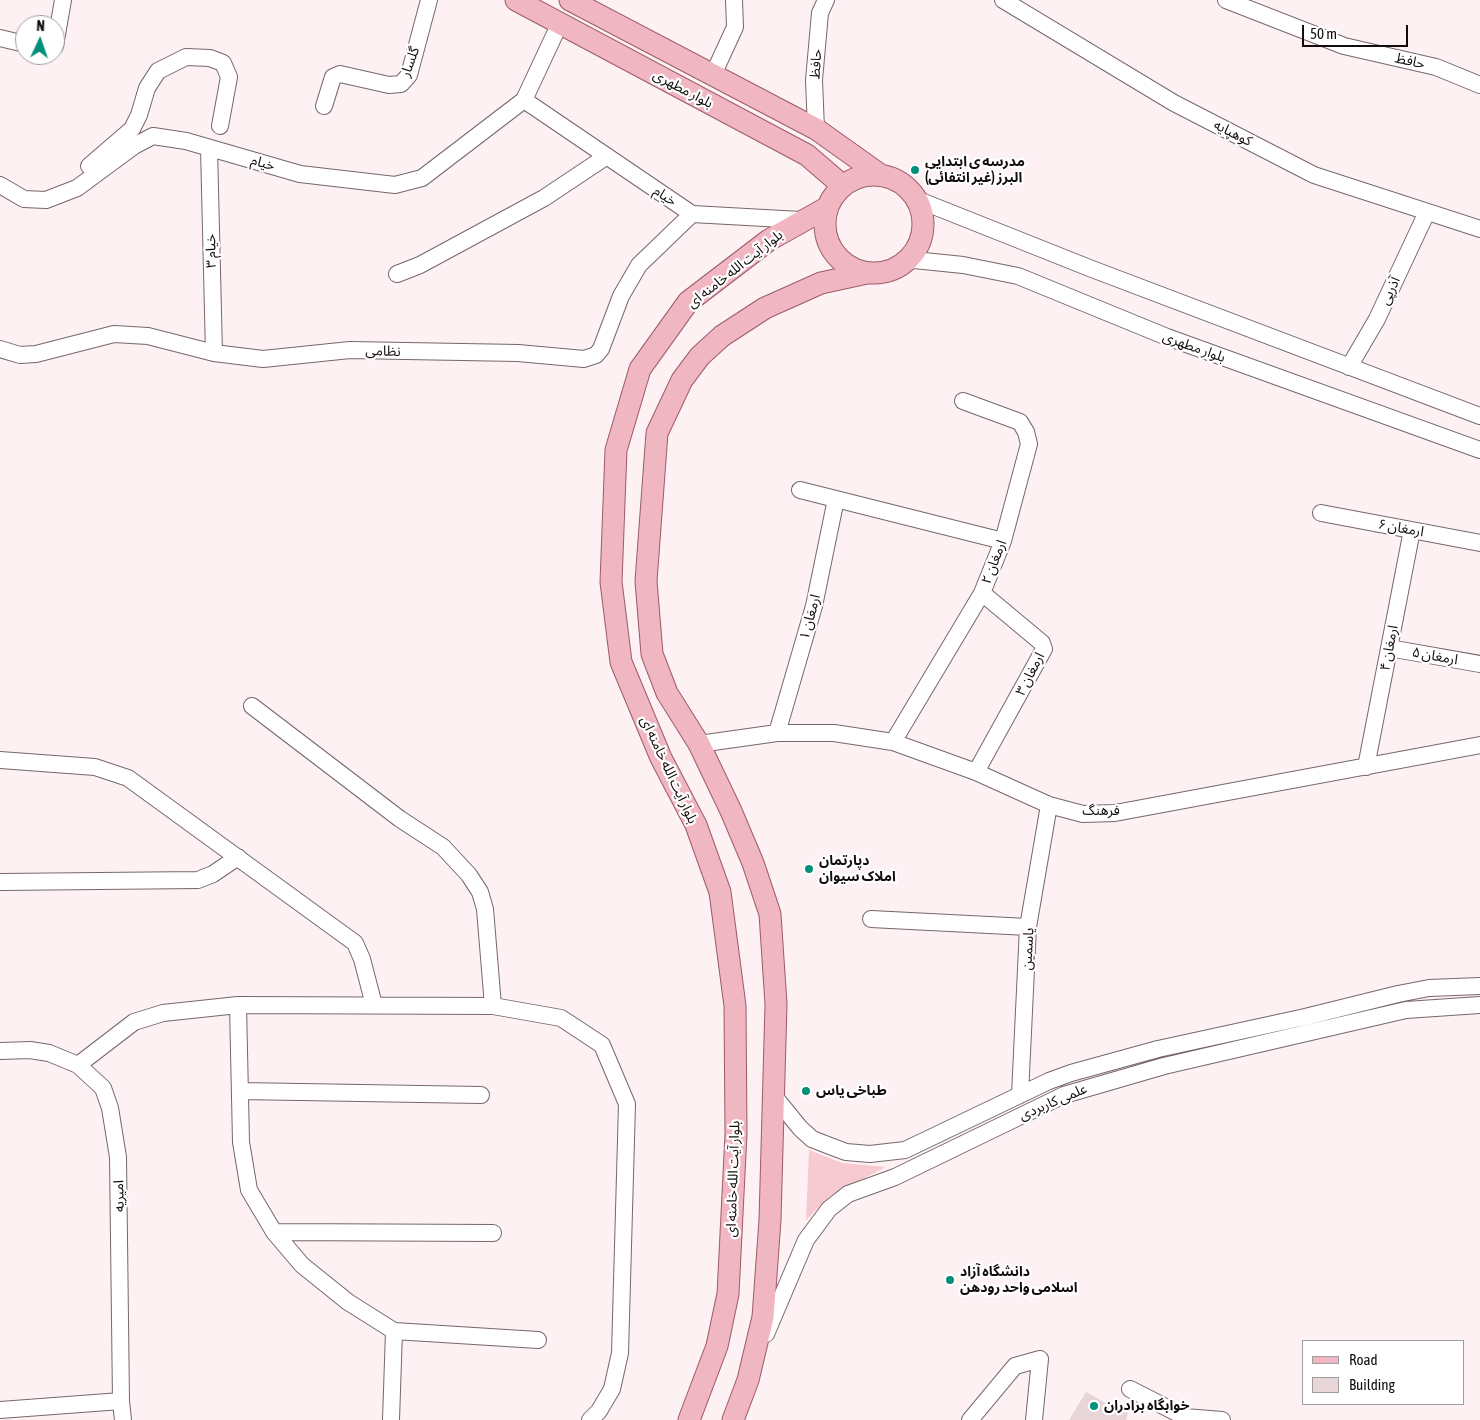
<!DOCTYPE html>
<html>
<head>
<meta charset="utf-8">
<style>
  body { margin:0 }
  #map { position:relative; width:1480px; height:1420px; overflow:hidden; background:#fdf1f3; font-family:"Asap Condensed",sans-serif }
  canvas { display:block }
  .legend { position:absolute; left:1302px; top:1340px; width:162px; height:65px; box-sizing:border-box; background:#fff; border:1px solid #a09e9e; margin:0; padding:6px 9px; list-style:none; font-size:15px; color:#120c0d }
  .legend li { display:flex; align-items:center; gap:10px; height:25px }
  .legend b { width:25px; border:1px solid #a09e9e }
  .north { position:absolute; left:15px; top:15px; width:50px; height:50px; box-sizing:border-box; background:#fff; border:1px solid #a09e9e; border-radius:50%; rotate:3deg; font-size:14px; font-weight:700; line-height:20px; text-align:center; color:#120c0d }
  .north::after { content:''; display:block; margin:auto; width:18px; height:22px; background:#008f7a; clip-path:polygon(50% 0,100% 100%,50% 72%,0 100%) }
  .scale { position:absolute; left:1302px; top:25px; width:106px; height:22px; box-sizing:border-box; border:2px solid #120c0d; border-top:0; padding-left:6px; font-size:15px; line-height:18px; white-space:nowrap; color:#120c0d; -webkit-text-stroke:4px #fff; paint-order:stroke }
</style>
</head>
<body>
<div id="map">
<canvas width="1480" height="1420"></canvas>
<ul class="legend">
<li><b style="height:6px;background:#f0b6c2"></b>Road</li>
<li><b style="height:14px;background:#e8d5d7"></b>Building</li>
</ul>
<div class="north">N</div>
<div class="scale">50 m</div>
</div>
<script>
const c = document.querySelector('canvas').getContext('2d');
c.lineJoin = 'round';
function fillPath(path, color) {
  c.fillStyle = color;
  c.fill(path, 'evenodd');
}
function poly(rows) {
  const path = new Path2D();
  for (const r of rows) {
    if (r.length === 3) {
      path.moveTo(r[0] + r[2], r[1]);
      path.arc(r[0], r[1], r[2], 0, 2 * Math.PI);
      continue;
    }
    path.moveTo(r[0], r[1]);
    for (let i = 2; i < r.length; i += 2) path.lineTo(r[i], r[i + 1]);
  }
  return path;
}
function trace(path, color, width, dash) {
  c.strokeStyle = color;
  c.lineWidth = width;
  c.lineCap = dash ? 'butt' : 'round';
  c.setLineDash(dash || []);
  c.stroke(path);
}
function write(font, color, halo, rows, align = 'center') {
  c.font = font + ' "Asap Condensed","Noto Sans Arabic",sans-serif';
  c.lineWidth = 4.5;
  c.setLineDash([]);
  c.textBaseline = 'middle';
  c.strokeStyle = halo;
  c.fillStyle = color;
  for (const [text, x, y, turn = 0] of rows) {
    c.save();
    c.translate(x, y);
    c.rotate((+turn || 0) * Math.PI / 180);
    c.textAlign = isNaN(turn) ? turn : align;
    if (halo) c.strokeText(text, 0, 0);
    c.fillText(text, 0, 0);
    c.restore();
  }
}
const green = poly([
  [809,1150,842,1163,886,1167,830,1196,806,1220]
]);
const building = poly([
  [1086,1392,1113,1407,1117,1400,1129,1408,1126,1420,1069,1420]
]);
const minor = poly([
  [1003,0,1174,103,1314,175,1480,229],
  [1226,0,1344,46,1436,67,1480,85],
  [0,38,25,44],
  [55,46,63,0],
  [713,75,735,27,734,0],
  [524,100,560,23],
  [324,106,333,77,340,74,389,85,401,84,409,75,429,0],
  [816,129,814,80,820,13,826,0],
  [209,148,214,353],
  [89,166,132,129,139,115,147,88,158,71,186,57,210,58,223,63,229,77,220,126],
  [0,185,24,199,46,200,77,188,134,146,153,136,186,141,300,174,395,185,422,178,524,100,692,214,801,220],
  [916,199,1092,269,1480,416],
  [906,262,914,260,963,265,1018,276,1167,337,1480,450],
  [397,274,420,265,544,198,607,156],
  [0,349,20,355,36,354,114,334,148,336,214,353,263,359,350,350,518,353,584,359,596,355,601,349,621,296,639,265,692,214],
  [1349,367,1377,319,1427,212],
  [800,490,1003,541],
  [1321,513,1480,543],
  [1389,648,1480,664],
  [252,706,400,819,443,847,469,875,480,892,485,909,493,1006],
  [777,733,814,606,836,499],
  [893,742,982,593,1003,541,1029,444,1026,432,1020,422,963,401],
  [699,744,777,733,834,733,893,742,976,772,1049,805,1083,814,1115,813,1480,745],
  [0,760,95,767,128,778,355,943,362,959,374,1005],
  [1366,767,1412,530],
  [976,772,1044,649,1042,643,982,593],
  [0,882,198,880,213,874,238,857],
  [871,919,1028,927],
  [238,1005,241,1142,249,1190,274,1232,302,1265,348,1302,394,1331,538,1340],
  [0,1051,30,1050,49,1053,78,1065,103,1088,110,1108,118,1157,121,1401,123,1420],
  [78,1065,134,1022,163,1013,238,1005,493,1006,561,1018,602,1045,627,1104,620,1353,612,1389,599,1411,590,1420],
  [240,1091,481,1095],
  [1020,1095,1028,927,1049,805],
  [774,1096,800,1128,812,1139,830,1146,846,1152,870,1154,905,1150,1049,1081,1071,1073,1158,1049,1305,1017,1398,994,1429,988,1480,986],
  [274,1232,493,1233],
  [766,1334,806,1240,829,1209,848,1194,895,1177,1064,1095,1164,1066,1406,1010,1480,1005],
  [1130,1389,1185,1417,1222,1420],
  [0,1410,121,1401],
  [391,1420,394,1331],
  [970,1420,1015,1366,1040,1359,1034,1420]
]);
const major = poly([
  [516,0,807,155,843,186],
  [570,0,816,129,882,176],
  [874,224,49],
  [689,1420,717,1346,728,1294,736,1134,735,1006,720,892,696,825,661,758,621,662,611,582,616,450,640,369,688,302,769,240,828,207],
  [733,1420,748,1380,763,1317,770,1220,776,1004,770,914,753,863,731,811,699,744,667,693,652,654,646,581,657,433,682,380,700,356,722,336,765,308,821,283,867,273]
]);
const markers = [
  [915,170,5,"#008f7a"],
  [809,869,5,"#008f7a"],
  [806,1091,5,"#008f7a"],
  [950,1280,5,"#008f7a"],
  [1094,1406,5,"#008f7a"]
];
const streetNames = [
  ["حافظ",1410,61,13],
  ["گلسار",410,62,-70],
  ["حافظ",816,64,-86],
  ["بلوار مطهری",683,89,28],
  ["کوهپایه",1233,133,27],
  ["خیام",263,163,16],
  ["خیام",665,196,33],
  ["خیام ۳",211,251,-91],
  ["بلوار آیت الله خامنه ای",735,269,-38],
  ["آذرپی",1390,291,-65],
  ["بلوار مطهری",1194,347,20],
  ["نظامی",383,351,2],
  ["ارمغان ۶",1401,528,10],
  ["ارمغان ۲",994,562,-69],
  ["ارمغان ۱",810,617,-75],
  ["ارمغان ۴",1389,648,-79],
  ["ارمغان ۵",1435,656,10],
  ["ارمغان ۳",1030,674,-63],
  ["بلوار آیت الله خامنه ای",669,770,65],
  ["فرهنگ",1101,811],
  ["یاسمین",1028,949,-87],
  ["علمی کاربردی",1053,1102,-23],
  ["بلوار آیت الله خامنه ای",733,1179,-88],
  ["امیریه",119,1196,-91]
];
const poiNames = [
  ["مدرسه ی ابتدایی",925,162],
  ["(غیر انتفائی) البرز",925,178],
  ["دپارتمان",819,861],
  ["املاک سیوان",819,877],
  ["طباخی یاس",816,1091],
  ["دانشگاه آزاد",960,1272],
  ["اسلامی واحد رودهن",960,1288],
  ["خوابگاه برادران",1104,1406]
];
fillPath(green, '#f7cad1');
fillPath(building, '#e8d5d7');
trace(minor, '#776769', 18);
trace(major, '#9c5b69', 23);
trace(minor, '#fff', 16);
trace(major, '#f0b6c2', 21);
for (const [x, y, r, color] of markers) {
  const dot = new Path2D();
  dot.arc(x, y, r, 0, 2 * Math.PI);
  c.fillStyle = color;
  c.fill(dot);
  trace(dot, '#fff', 2);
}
write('14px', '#120c0d', '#fff', streetNames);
write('bold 14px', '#120c0d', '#fff', poiNames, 'left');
</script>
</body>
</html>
